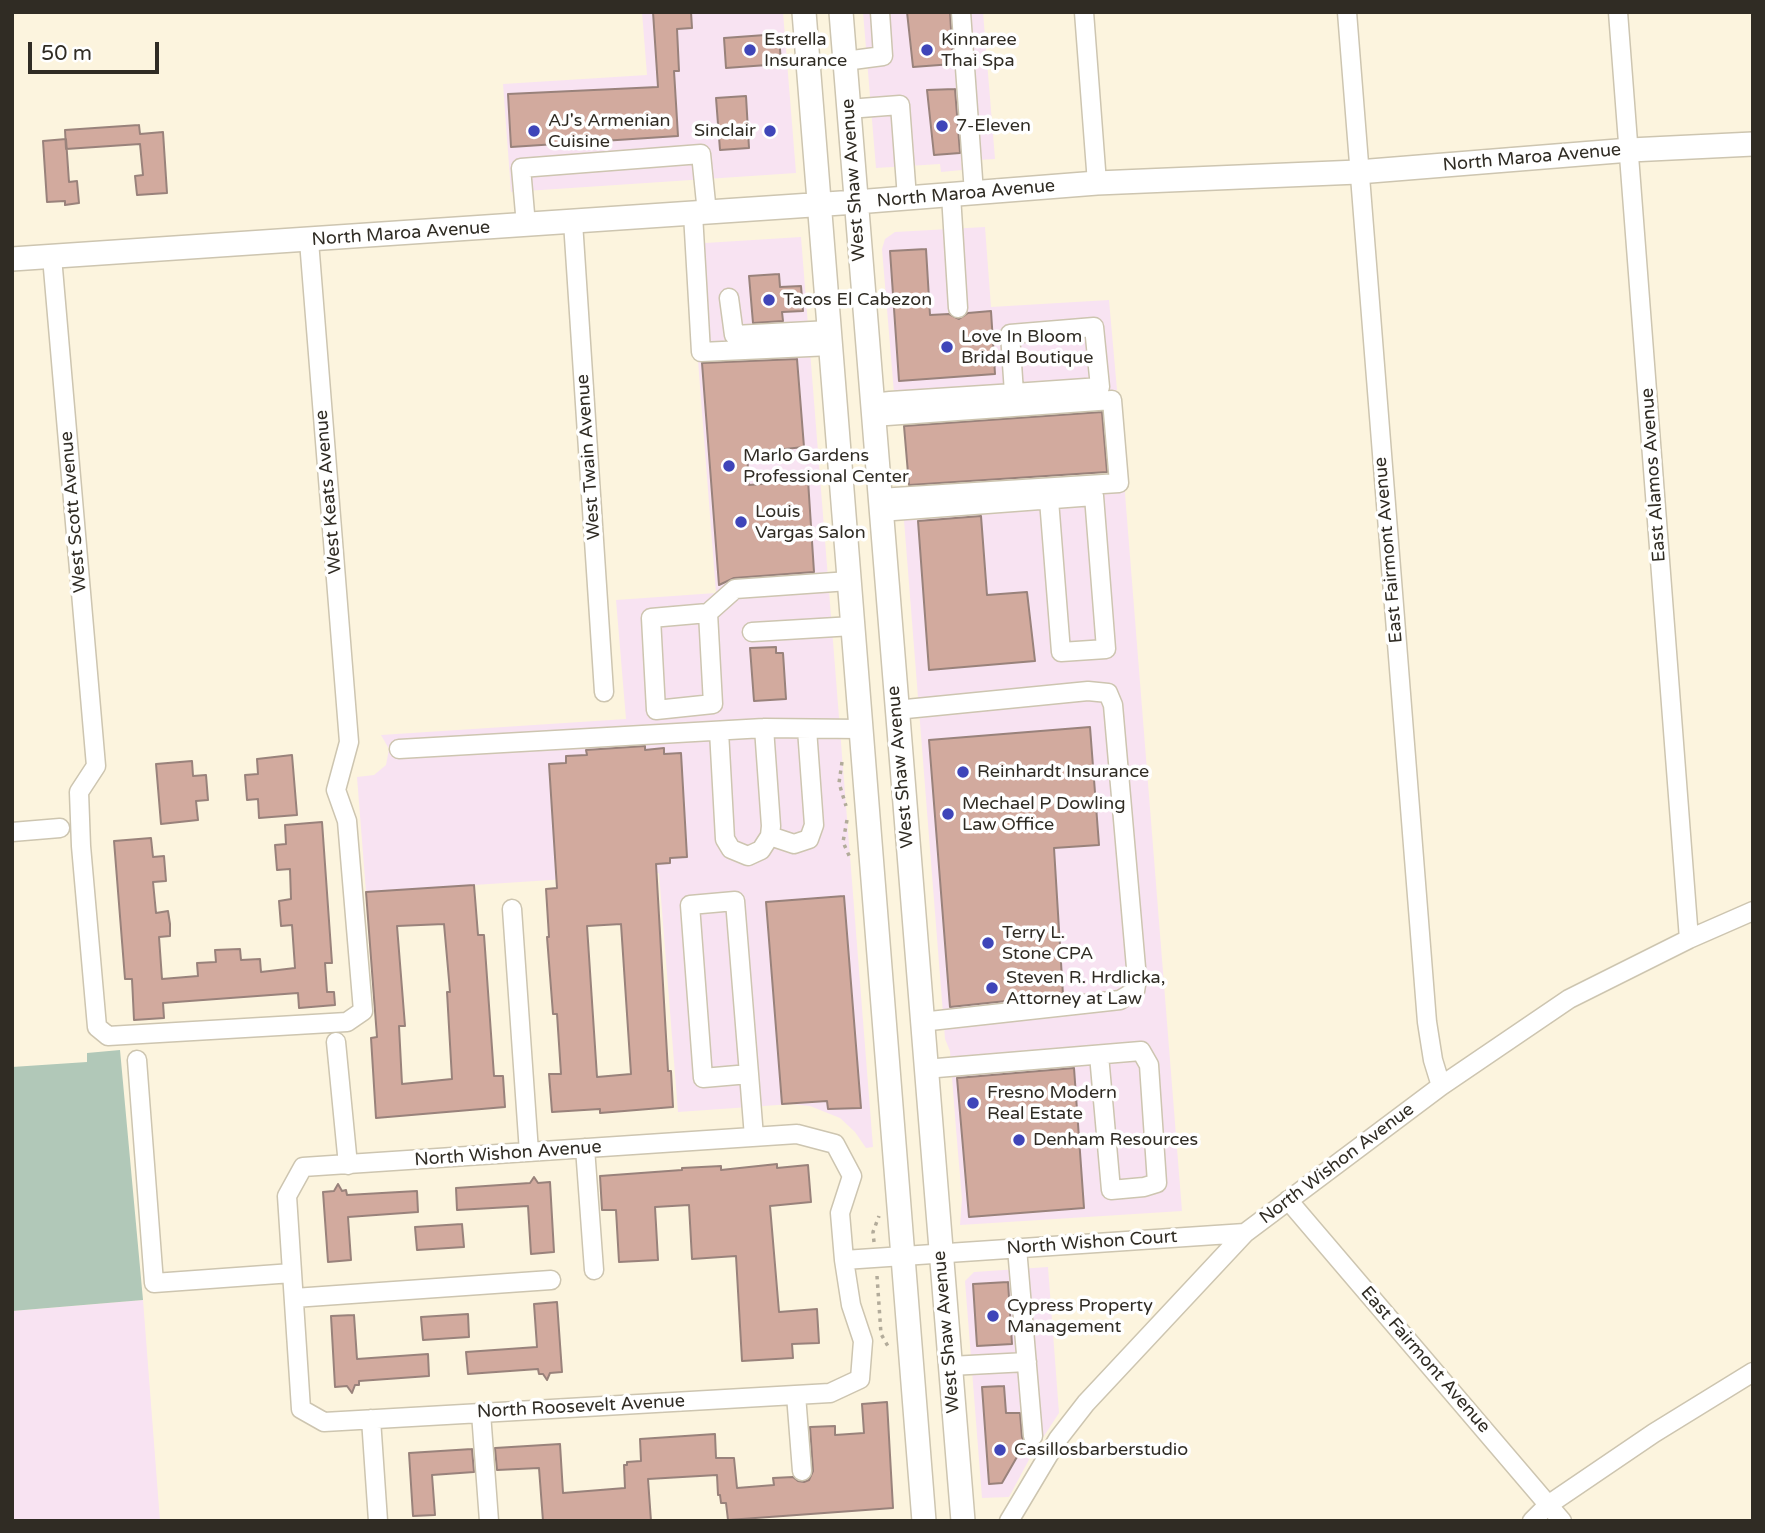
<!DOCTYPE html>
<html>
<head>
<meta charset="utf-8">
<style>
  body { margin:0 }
  #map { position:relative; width:1765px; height:1533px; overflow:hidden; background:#fcf4de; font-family:"Varela Round",sans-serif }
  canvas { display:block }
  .frame { position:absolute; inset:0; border:14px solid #302c24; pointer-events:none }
  .scale { position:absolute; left:28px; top:42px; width:131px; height:32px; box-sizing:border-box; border:4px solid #302c24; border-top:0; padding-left:9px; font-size:21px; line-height:24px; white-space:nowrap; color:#302c24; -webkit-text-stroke:5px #fff; paint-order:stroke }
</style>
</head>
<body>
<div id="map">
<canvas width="1765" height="1533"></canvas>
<div class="frame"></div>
<div class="scale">50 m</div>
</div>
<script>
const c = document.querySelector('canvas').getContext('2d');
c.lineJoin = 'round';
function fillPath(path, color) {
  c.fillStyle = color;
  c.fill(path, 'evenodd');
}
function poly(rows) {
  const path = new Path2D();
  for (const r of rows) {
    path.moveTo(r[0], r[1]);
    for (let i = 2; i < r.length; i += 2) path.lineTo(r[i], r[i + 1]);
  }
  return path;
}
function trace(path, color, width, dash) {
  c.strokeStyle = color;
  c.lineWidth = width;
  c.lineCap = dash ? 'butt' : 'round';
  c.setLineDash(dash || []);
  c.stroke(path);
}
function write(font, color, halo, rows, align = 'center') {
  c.font = font + ' "Varela Round",sans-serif';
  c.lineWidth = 7;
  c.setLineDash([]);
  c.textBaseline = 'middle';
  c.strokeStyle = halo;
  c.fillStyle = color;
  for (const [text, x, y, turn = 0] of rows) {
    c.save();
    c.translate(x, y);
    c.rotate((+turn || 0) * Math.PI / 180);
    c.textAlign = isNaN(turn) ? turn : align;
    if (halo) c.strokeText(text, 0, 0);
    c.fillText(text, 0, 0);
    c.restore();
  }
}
const commercial = poly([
  [642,12,783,12,796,173,511,192,503,84,647,75],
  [863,12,983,12,995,159,961,161,962,170,941,172,940,164,876,168],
  [985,227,991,307,1109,300,1117,390,895,405,882,249,885,239,895,232],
  [801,237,873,1147,866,1148,855,1132,840,1118,810,1106,792,1104,678,1112,659,873,366,892,357,777,374,775,386,765,389,749,381,735,626,719,616,600,716,593,689,244],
  [1124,481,1182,1211,960,1225,962,1199,956,1129,950,1051,945,1039,902,495],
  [1048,1267,1059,1413,1031,1456,1009,1497,982,1498,965,1281,974,1272],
  [143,1300,160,1521,12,1521,12,1311]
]);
const green = poly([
  [120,1050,143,1300,12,1311,12,1067,87,1062,87,1053]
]);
const building = poly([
  [653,12,691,12,692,28,677,29,679,71,674,71,678,136,511,147,508,94,658,87,653,12],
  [907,12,950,12,953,64,913,67,907,12],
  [779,34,781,64,726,68,724,38,779,34],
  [955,89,960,153,934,155,927,90,955,89],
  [746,96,749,148,720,150,716,98,746,96],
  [139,125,140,134,163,132,167,193,137,195,135,176,143,175,140,144,66,149,65,130,139,125],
  [66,139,69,182,77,181,79,203,65,205,65,201,47,202,43,141,66,139],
  [926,249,930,315,949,314,959,319,968,313,991,311,995,374,899,381,890,251,926,249],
  [779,274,780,287,801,286,803,311,782,312,783,321,753,323,749,276,779,274],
  [797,359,804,447,747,453,749,485,808,480,814,572,734,578,719,585,702,363,797,359],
  [1102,412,1107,472,909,485,904,426,1102,412],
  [981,516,987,595,1027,592,1035,661,929,670,918,521,981,516],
  [776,647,776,653,783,653,786,699,754,701,750,648,776,647],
  [1090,727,1099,845,1054,848,1063,995,950,1007,929,740,1090,727],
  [645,746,645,750,664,748,664,754,681,753,687,857,670,858,670,863,656,864,668,1071,671,1071,673,1107,600,1113,600,1109,552,1112,549,1074,561,1074,557,1014,553,1014,547,937,549,937,546,889,557,888,549,764,566,763,566,756,587,755,586,750,645,746],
  [621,924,631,1074,597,1077,587,926,621,924],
  [292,755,297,815,259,818,258,799,247,800,245,775,258,774,257,759,292,755],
  [192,761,193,776,206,775,208,800,196,801,198,820,161,824,156,764,192,761],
  [322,822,332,963,325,963,327,992,334,992,335,1005,299,1008,298,993,176,1002,163,1003,164,1018,134,1020,132,979,125,979,114,841,151,838,153,857,164,856,166,881,153,882,156,913,168,911,170,924,170,936,159,937,162,979,198,976,197,963,216,962,215,950,240,949,241,960,260,959,261,972,295,968,292,925,281,926,279,901,291,899,290,869,277,870,275,845,286,844,285,825,322,822],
  [474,885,478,935,484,935,494,1076,503,1076,505,1107,376,1118,371,1038,377,1037,376,1024,366,892,474,885],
  [444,924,449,980,450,992,447,992,452,1079,402,1084,399,1026,405,1026,397,926,444,924],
  [844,896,861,1108,828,1109,827,1101,782,1104,766,902,844,896],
  [1074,1068,1084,1208,969,1217,957,1078,1074,1068],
  [777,1164,777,1168,808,1165,811,1202,770,1206,779,1312,817,1309,819,1343,792,1344,793,1358,742,1361,736,1256,692,1259,689,1205,655,1207,658,1260,619,1262,616,1210,602,1210,600,1176,682,1170,682,1168,721,1166,721,1170,777,1164],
  [534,1177,538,1183,550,1182,554,1252,531,1254,528,1206,457,1210,456,1188,530,1183,534,1177],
  [338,1184,342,1191,346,1190,347,1195,417,1191,418,1212,348,1217,351,1260,328,1262,323,1192,334,1191,338,1184],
  [462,1224,464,1247,417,1250,415,1227,462,1224],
  [1008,1282,1012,1344,977,1346,973,1284,1008,1282],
  [557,1302,562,1372,550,1373,547,1380,543,1374,539,1374,538,1369,468,1374,466,1352,537,1347,534,1304,557,1302],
  [468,1314,469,1337,423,1340,421,1317,468,1314],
  [354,1315,357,1359,428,1354,429,1376,359,1381,359,1385,355,1385,352,1393,347,1386,335,1387,331,1316,354,1315],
  [1004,1386,1006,1413,1020,1413,1022,1437,1025,1443,1002,1483,989,1484,982,1387,1004,1386],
  [887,1402,893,1508,728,1520,726,1503,721,1503,720,1495,718,1495,717,1475,648,1479,651,1521,543,1521,539,1468,497,1470,495,1448,560,1444,563,1493,625,1488,624,1465,627,1465,627,1462,641,1461,640,1439,715,1434,716,1458,734,1458,737,1488,774,1485,773,1478,793,1477,798,1481,804,1482,809,1480,813,1471,810,1427,835,1426,835,1435,864,1433,862,1404,887,1402],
  [472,1449,474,1472,432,1475,435,1515,413,1516,409,1453,472,1449]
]);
const path = poly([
  [842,762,839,783,846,806],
  [847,820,843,842,851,860],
  [874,1242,873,1232,879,1216],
  [877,1276,881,1334,889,1348]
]);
const minor = poly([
  [961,12,974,193],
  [1084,12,1097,183],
  [1347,12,1427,1022,1433,1060,1441,1086],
  [1618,12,1689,939],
  [845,61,883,56,880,12],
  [848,109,900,105,907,198],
  [951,195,958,308],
  [693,214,701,352,831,346],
  [573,222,604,692],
  [526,225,521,168,701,154,707,213],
  [52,257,96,766,79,792,81,846,97,1027,108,1036,347,1022,363,1011,347,821,336,790,349,742,309,241],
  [729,298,734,335,830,330],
  [872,403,890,401,1014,393,1100,387,1094,327,1010,334,1014,393],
  [873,417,1112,400,1119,483,879,498],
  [880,512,1094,496,1106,649,1061,652,1049,500],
  [708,613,713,704,656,710,651,618,708,613,735,589,849,581],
  [752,632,853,626],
  [896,710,1088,691,1108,693,1113,705,1137,979,1135,991,1120,1000,921,1022],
  [719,731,725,839,731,849,748,856,761,850,770,836,771,826,764,728],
  [399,749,764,728,861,729],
  [12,832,60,828],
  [770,836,794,844,809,839,814,825,807,729],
  [512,909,529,1152],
  [336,1042,348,1165],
  [137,1060,154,1283,292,1273],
  [925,1069,1141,1051,1149,1065,1157,1183,1144,1187,1111,1190,1099,1055],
  [749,1074,703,1078,690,905,735,901,749,1074,754,1137],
  [797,1134,835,1144,852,1176,840,1213,844,1260,851,1305,863,1341,860,1379,830,1393,324,1422,301,1409,287,1196,303,1167,797,1134],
  [585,1148,594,1270],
  [1288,1200,1562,1521],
  [1017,1248,1033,1436],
  [844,1260,1245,1233],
  [294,1298,551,1280],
  [950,1366,1027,1362],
  [796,1395,802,1471],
  [481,1413,489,1521],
  [371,1419,378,1521],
  [1009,1521,1058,1439,1086,1403,1245,1233,1441,1086,1569,999,1689,939,1753,911],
  [1532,1521,1548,1505,1654,1433,1753,1372]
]);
const major = poly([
  [804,12,924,1521],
  [841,12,963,1521],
  [12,259,856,202,1097,183,1358,172,1630,150,1753,144]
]);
const markers = [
  [750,50,7,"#3f45b9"],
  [927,50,7,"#3f45b9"],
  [942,126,7,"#3f45b9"],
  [534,131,7,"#3f45b9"],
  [770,131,7,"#3f45b9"],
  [769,300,7,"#3f45b9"],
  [947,347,7,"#3f45b9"],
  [729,466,7,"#3f45b9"],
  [741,522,7,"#3f45b9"],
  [963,772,7,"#3f45b9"],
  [948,814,7,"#3f45b9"],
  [988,943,7,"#3f45b9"],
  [992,988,7,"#3f45b9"],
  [973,1103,7,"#3f45b9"],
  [1019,1140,7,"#3f45b9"],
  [993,1316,7,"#3f45b9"],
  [1000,1450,7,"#3f45b9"]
];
const poiNames = [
  ["Estrella",764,40],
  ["Insurance",764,61],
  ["Kinnaree",941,40],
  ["Thai Spa",941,61],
  ["AJ's Armenian",548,121],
  ["Cuisine",548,142],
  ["7-Eleven",956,126],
  ["Sinclair",756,131,"right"],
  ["Tacos El Cabezon",783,300],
  ["Love In Bloom",961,337],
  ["Bridal Boutique",961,358],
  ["Marlo Gardens",743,456],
  ["Professional Center",743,477],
  ["Louis",755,512],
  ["Vargas Salon",755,533],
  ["Reinhardt Insurance",977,772],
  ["Mechael P Dowling",962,804],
  ["Law Office",962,825],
  ["Terry L.",1002,933],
  ["Stone CPA",1002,954],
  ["Steven R. Hrdlicka,",1006,978],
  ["Attorney at Law",1006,999],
  ["Fresno Modern",987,1093],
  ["Real Estate",987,1114],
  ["Denham Resources",1033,1140],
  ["Cypress Property",1007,1306],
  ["Management",1007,1327],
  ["Casillosbarberstudio",1014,1450]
];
const streetNames = [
  ["North Maroa Avenue",1532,158,-5],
  ["West Shaw Avenue",854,180,-94],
  ["North Maroa Avenue",966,194,-5],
  ["North Maroa Avenue",401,234,-4],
  ["West Twain Avenue",589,457,-94],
  ["East Alamos Avenue",1654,475,-94],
  ["West Keats Avenue",329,492,-95],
  ["West Scott Avenue",74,512,-95],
  ["East Fairmont Avenue",1389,550,-95],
  ["West Shaw Avenue",901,767,-95],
  ["North Wishon Avenue",508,1154,-4],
  ["North Wishon Avenue",1337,1164,-37],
  ["North Wishon Court",1092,1243,-4],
  ["West Shaw Avenue",947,1332,-95],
  ["East Fairmont Avenue",1425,1360,49],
  ["North Roosevelt Avenue",581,1407,-3]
];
fillPath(commercial, '#f8e3f2');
fillPath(green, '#b1c8b8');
fillPath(building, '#d2aa9e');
trace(building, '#99827b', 2);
trace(minor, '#cdc5b0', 21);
trace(major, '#cdc5b0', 26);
trace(path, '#b2ab9a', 3.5, [3.5, 5]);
trace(minor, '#fff', 18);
trace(major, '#fff', 23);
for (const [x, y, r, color] of markers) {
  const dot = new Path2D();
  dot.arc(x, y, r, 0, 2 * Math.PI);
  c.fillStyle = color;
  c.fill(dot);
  trace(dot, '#fff', 2.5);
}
write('18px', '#302c24', '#fff', poiNames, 'left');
write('18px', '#302c24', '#fff', streetNames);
</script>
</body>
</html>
